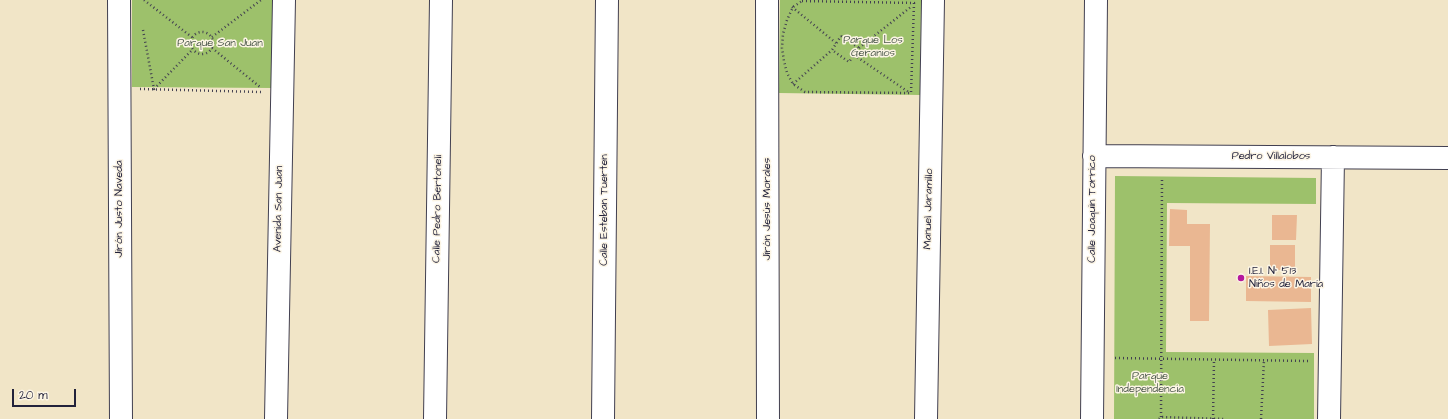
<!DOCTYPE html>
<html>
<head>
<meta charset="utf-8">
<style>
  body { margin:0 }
  #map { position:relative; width:1448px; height:419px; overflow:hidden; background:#f1e5c7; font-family:"Architects Daughter",sans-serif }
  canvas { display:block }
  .scale { position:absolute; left:12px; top:389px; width:64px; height:18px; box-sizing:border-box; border:2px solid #22223b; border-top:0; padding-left:5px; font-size:12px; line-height:14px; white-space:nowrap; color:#22223b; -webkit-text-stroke:3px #fcf5e5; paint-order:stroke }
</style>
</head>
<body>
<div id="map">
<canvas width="1448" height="419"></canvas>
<div class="scale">20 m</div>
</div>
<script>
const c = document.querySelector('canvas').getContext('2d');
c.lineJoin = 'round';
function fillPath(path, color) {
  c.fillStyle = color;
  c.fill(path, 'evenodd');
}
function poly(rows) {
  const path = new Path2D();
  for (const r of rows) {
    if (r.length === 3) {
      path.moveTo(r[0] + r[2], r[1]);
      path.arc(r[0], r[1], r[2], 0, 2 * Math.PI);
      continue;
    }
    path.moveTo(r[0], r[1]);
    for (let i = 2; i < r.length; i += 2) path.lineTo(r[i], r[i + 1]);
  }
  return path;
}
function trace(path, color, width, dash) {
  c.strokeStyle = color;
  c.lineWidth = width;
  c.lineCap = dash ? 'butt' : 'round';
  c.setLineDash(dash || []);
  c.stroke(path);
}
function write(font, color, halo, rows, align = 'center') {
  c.font = font + ' "Architects Daughter",sans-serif';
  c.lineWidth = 3;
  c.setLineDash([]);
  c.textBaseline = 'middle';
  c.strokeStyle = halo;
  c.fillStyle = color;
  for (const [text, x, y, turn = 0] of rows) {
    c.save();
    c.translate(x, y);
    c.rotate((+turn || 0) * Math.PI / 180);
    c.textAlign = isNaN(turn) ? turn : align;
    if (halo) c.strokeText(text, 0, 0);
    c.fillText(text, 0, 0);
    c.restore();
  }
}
const green = poly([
  [132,0,273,0,272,88,132,87],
  [780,0,921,0,920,95,779,93],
  [1115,176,1316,178,1316,204,1167,203,1166,352,1314,353,1314,419,1114,419]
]);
const building = poly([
  [1170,209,1187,210,1187,224,1210,224,1209,321,1190,321,1190,246,1169,246],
  [1272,215,1297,215,1296,240,1272,240],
  [1270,245,1295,245,1295,270,1270,270],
  [1246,276,1311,277,1311,302,1246,301],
  [1311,308,1312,344,1269,346,1268,310]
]);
const path = poly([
  [144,0,193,38],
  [802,1,914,3,911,93,805,92,793,84,787,73,784,61,782,48,783,34,787,20,793,7,802,1],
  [792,7,836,43],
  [143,30,154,89,193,49],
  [202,43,11],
  [841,36,859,48,849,62,832,50,841,36],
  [212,37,261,0],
  [212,48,260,87],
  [859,48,912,6],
  [854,55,910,93],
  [793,84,832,50],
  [140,89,261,92],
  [1115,358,1308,361],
  [1161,417,1162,178],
  [1159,419,1161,417,1226,419],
  [1213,419,1214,360],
  [1261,419,1264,360]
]);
const street = poly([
  [119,0,121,419],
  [767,0,768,419],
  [1094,156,1448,158],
  [276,419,284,0],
  [435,419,441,0],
  [603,419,607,0],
  [926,419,933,0],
  [1092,419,1096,0],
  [1329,419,1333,157]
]);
const markers = [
  [1241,278,4,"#b5179e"]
];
const parkNames = [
  ["Parque Los",873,41],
  ["Geranios",873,54],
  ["Parque San Juan",220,44],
  ["Parque",1150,377],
  ["Independencia",1150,390]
];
const streetNames = [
  ["Pedro Villalobos",1271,157],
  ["Jirón Justo Naveda",120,209,-90],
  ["Avenida San Juan",279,209,-89],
  ["Calle Pedro Bertoneli",438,209,-89],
  ["Jirón Jesús Morales",768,209,-90],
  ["Manuel Jaramillo",929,209,-89],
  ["Calle Joaquin Torrico",1093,209,-90],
  ["Calle Esteban Tuerten",605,210,-90]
];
const poiNames = [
  ["I.E.I. N° 513",1249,272],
  ["Niños de María",1249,285]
];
fillPath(green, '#9dc16b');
fillPath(building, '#eab792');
trace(street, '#413f50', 24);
trace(path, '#413f50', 2.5, [1, 3]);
trace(street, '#fff', 22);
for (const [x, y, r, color] of markers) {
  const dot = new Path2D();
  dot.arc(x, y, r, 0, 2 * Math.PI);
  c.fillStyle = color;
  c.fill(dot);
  trace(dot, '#fcf5e5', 1.5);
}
write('11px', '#4d5a4c', '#fcf5e5', parkNames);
write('11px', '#22223b', '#fcf5e5', streetNames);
write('11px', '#22223b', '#fcf5e5', poiNames, 'left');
</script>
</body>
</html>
